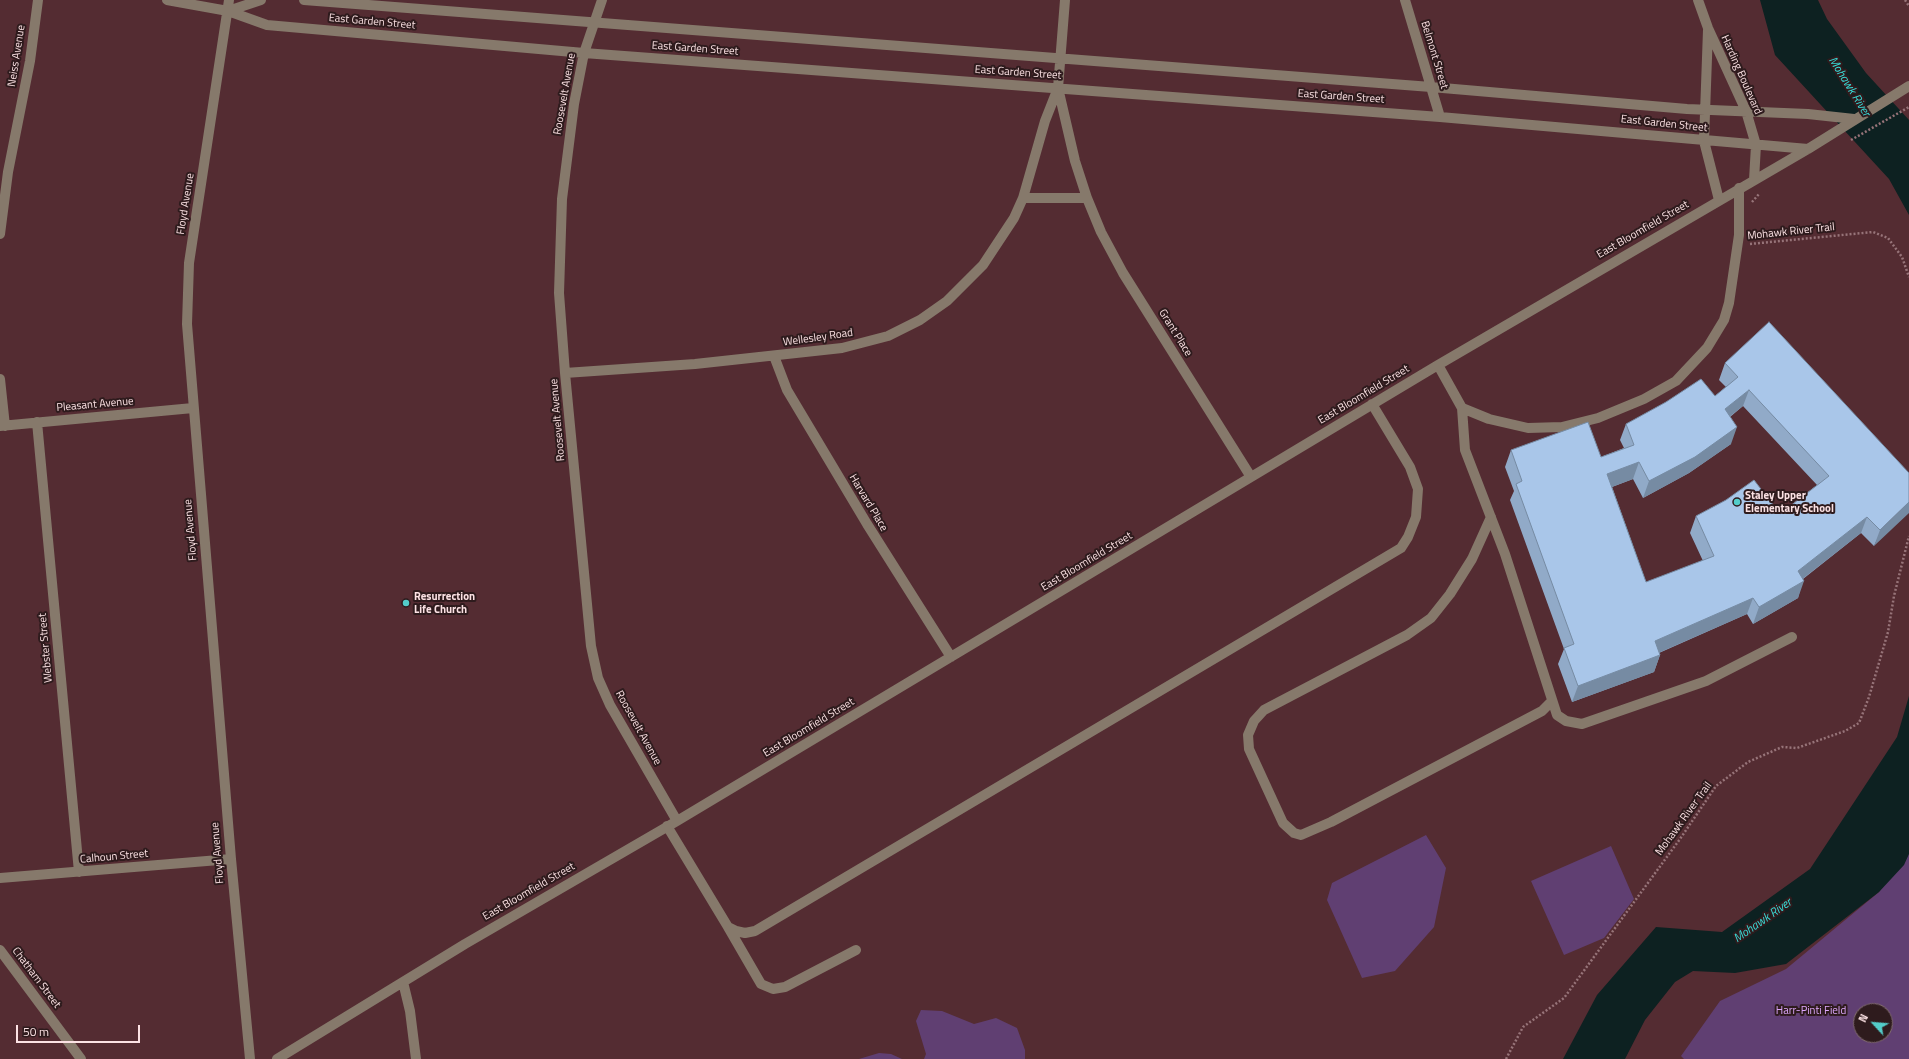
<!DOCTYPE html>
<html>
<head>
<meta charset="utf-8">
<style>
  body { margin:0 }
  #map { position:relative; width:1909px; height:1059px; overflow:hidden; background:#542c32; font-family:"Titillium Web",sans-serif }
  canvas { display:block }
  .north { position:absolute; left:1853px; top:1003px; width:40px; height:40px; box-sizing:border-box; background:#2e1b1d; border:1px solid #806b6d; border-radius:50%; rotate:296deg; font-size:11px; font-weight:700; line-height:16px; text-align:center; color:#fce2e4 }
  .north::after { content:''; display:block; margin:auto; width:14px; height:18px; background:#53cdca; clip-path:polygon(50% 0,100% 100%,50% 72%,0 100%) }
  .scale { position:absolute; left:16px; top:1025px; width:124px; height:18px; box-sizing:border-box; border:2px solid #fce2e4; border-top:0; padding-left:5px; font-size:12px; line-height:14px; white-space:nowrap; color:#fce2e4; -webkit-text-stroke:3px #2e1b1d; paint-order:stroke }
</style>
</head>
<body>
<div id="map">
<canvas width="1909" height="1059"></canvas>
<div class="north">N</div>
<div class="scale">50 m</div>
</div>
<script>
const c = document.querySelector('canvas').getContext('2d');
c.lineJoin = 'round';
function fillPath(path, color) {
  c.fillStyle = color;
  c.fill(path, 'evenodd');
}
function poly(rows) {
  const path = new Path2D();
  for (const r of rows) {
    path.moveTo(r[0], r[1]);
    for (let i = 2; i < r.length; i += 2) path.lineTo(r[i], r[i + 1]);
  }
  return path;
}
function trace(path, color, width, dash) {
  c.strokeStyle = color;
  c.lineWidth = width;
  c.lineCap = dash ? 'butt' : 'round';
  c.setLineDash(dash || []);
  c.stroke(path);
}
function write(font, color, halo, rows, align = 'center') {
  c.font = font + ' "Titillium Web",sans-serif';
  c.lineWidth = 4;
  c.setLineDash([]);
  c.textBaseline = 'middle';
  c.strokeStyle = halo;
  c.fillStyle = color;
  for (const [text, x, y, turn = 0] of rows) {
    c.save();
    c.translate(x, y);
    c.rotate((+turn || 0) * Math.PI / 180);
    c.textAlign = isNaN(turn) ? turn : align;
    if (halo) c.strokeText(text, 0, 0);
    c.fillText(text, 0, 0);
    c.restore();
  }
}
const green = poly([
  [1426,835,1446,868,1434,927,1395,971,1362,978,1327,900,1332,883],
  [1611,846,1634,899,1604,938,1564,955,1531,881],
  [1909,847,1909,1059,1684,1059,1681,1056,1720,1001,1786,969,1879,892],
  [1861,1011,1885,1011,1885,1035,1861,1035],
  [921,1010,942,1011,974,1024,996,1018,1017,1028,1025,1050,1025,1059,924,1059,926,1054,916,1021],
  [879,1053,891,1054,902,1059,859,1059]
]);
const water = poly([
  [1760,0,1818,0,1827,19,1866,73,1909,120,1909,215,1889,179,1775,55],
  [1909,696,1909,854,1904,865,1879,892,1786,964,1735,973,1693,971,1675,982,1645,1020,1625,1059,1563,1059,1597,995,1656,927,1722,932,1810,869,1897,737]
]);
const path = poly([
  [1905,0,1909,6],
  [1851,140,1909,107],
  [1752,202,1759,194],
  [1750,244,1873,232,1888,238,1902,257,1909,277],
  [1506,1059,1523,1027,1564,998,1680,839,1716,786,1748,762,1782,747,1797,748,1845,731,1859,723,1869,697,1888,632,1894,596,1909,536]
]);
const minor = poly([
  [167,0,228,11,267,25,584,53,1440,117,1808,149],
  [229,0,189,263,187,324,231,859,250,1059],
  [304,0,1431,87,1687,109,1808,114,1854,119],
  [602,0,584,53,574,104,562,199,559,293,565,373,591,646,598,678,610,705,677,821],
  [1405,0,1440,117],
  [1698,0,1708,28,1746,111,1756,145,1754,180],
  [228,11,261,0],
  [1708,30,1704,141,1719,200],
  [1058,88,1075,161,1087,198,1101,232,1123,273,1251,477],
  [1023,198,1087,198],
  [0,234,8,172,30,61,38,0],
  [774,356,787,390,867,524,951,657],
  [1438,365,1462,408,1465,450,1505,554,1557,715,1566,721,1582,724,1706,681,1792,637],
  [565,373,695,364,842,348,888,336,920,320,947,301,983,265,1014,218,1023,198,1045,121,1058,88,1065,0],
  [0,379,5,426],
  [1462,408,1489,419,1528,428,1562,427,1598,418,1644,399,1676,381,1707,348,1724,320,1729,303,1739,235,1739,188],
  [37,422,79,872],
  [0,426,193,408],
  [1491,517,1472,559,1450,594,1431,618,1407,635,1264,710,1254,721,1248,735,1249,749,1283,823,1294,833,1301,835,1331,822,1542,711,1552,701],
  [667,826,728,927,736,931,745,933,755,931,1401,548,1408,537,1416,517,1418,489,1410,467,1372,404],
  [0,878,231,859],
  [728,927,761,984,773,989,785,987,856,950],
  [0,950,81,1059],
  [403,982,410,1011,416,1059],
  [277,1059,465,944,677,821,1438,365,1808,149,1909,86]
]);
const wall = poly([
  [1725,363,1909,473,1874,546,1861,533,1803,579,1798,598,1753,624,1747,614,1659,653,1660,655,1654,672,1572,702,1558,664,1564,649,1510,500,1514,491,1505,467,1511,450,1601,457,1624,448,1620,440,1626,424,1715,396,1726,387,1719,380],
  [1743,406,1817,485,1780,514,1696,516,1690,533,1703,561,1646,582,1612,487,1633,479,1643,498,1689,473,1731,444,1730,417]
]);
const shadedWall = poly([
  [1749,390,1743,406,1719,425,1725,409],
  [1737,427,1731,444,1689,473,1643,498,1649,481],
  [1639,462,1633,479,1601,491,1607,474],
  [1909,502,1909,513,1874,546,1880,530],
  [1867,517,1861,533,1792,587,1798,571],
  [1804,581,1798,598,1753,624,1759,607],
  [1753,598,1747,614,1649,657,1655,641],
  [1660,655,1654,672,1572,702,1578,686]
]);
const building = poly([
  [1769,322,1909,473,1909,502,1880,530,1867,517,1798,571,1804,581,1759,607,1753,598,1655,641,1660,655,1578,686,1564,648,1574,644,1516,484,1522,481,1511,450,1588,422,1601,457,1634,445,1626,424,1666,402,1701,379,1715,396,1738,377,1725,363,1769,322],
  [1749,390,1829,476,1780,514,1754,480,1726,500,1696,516,1714,556,1646,582,1607,474,1639,462,1649,481,1695,457,1737,427,1725,409,1749,390]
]);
const markers = [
  [1737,502,4,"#53cdca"],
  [406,603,4,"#53cdca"]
];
const streetNames = [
  ["East Garden Street",372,22,5],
  ["East Garden Street",695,49,4],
  ["Belmont Street",1434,55,73],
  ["Neiss Avenue",17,56,-81],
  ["East Garden Street",1018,73,4],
  ["Harding Boulevard",1741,75,66],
  ["Roosevelt Avenue",565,94,-80],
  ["East Garden Street",1341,97,4],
  ["East Garden Street",1664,124,6],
  ["Floyd Avenue",186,204,-81],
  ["East Bloomfield Street",1643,230,-30],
  ["Mohawk River Trail",1791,232,-6],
  ["Grant Place",1175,333,58],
  ["Wellesley Road",818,338,-8],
  ["East Bloomfield Street",1364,395,-31],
  ["Pleasant Avenue",95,405,-5],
  ["Roosevelt Avenue",558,420,-95],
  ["Harvard Place",868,503,59],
  ["Floyd Avenue",191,530,-95],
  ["East Bloomfield Street",1087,562,-31],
  ["Webster Street",46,648,-95],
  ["Roosevelt Avenue",638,728,61],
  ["East Bloomfield Street",809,728,-31],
  ["Mohawk River Trail",1684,819,-54],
  ["Floyd Avenue",218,853,-95],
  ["Calhoun Street",114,857,-5],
  ["East Bloomfield Street",529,892,-30],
  ["Chatham Street",36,978,53]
];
const poiNames = [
  ["Staley Upper",1745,496],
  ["Elementary School",1745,509],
  ["Resurrection",414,597],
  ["Life Church",414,610]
];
const parkNames = [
  ["Harr-Pinti Field",1811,1011]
];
const waterNames = [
  ["Mohawk River",1849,87,58],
  ["Mohawk River",1763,921,-35]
];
fillPath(green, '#603f72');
fillPath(water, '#0d2121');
trace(path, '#977479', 2.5, [2, 2]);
trace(minor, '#86796b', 10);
fillPath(wall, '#91aac8');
fillPath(shadedWall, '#768ba3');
fillPath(building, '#a9c6e9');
trace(building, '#768ba3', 1);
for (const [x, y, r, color] of markers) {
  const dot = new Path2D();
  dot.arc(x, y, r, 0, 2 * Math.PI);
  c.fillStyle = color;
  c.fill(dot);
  trace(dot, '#2e1b1d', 1.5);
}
write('11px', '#fce2e4', '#2e1b1d', streetNames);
write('bold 11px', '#fce2e4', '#2e1b1d', poiNames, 'left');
write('11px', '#dea8fd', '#2e1b1d', parkNames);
write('italic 12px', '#39ddd9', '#2e1b1d', waterNames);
</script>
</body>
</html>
